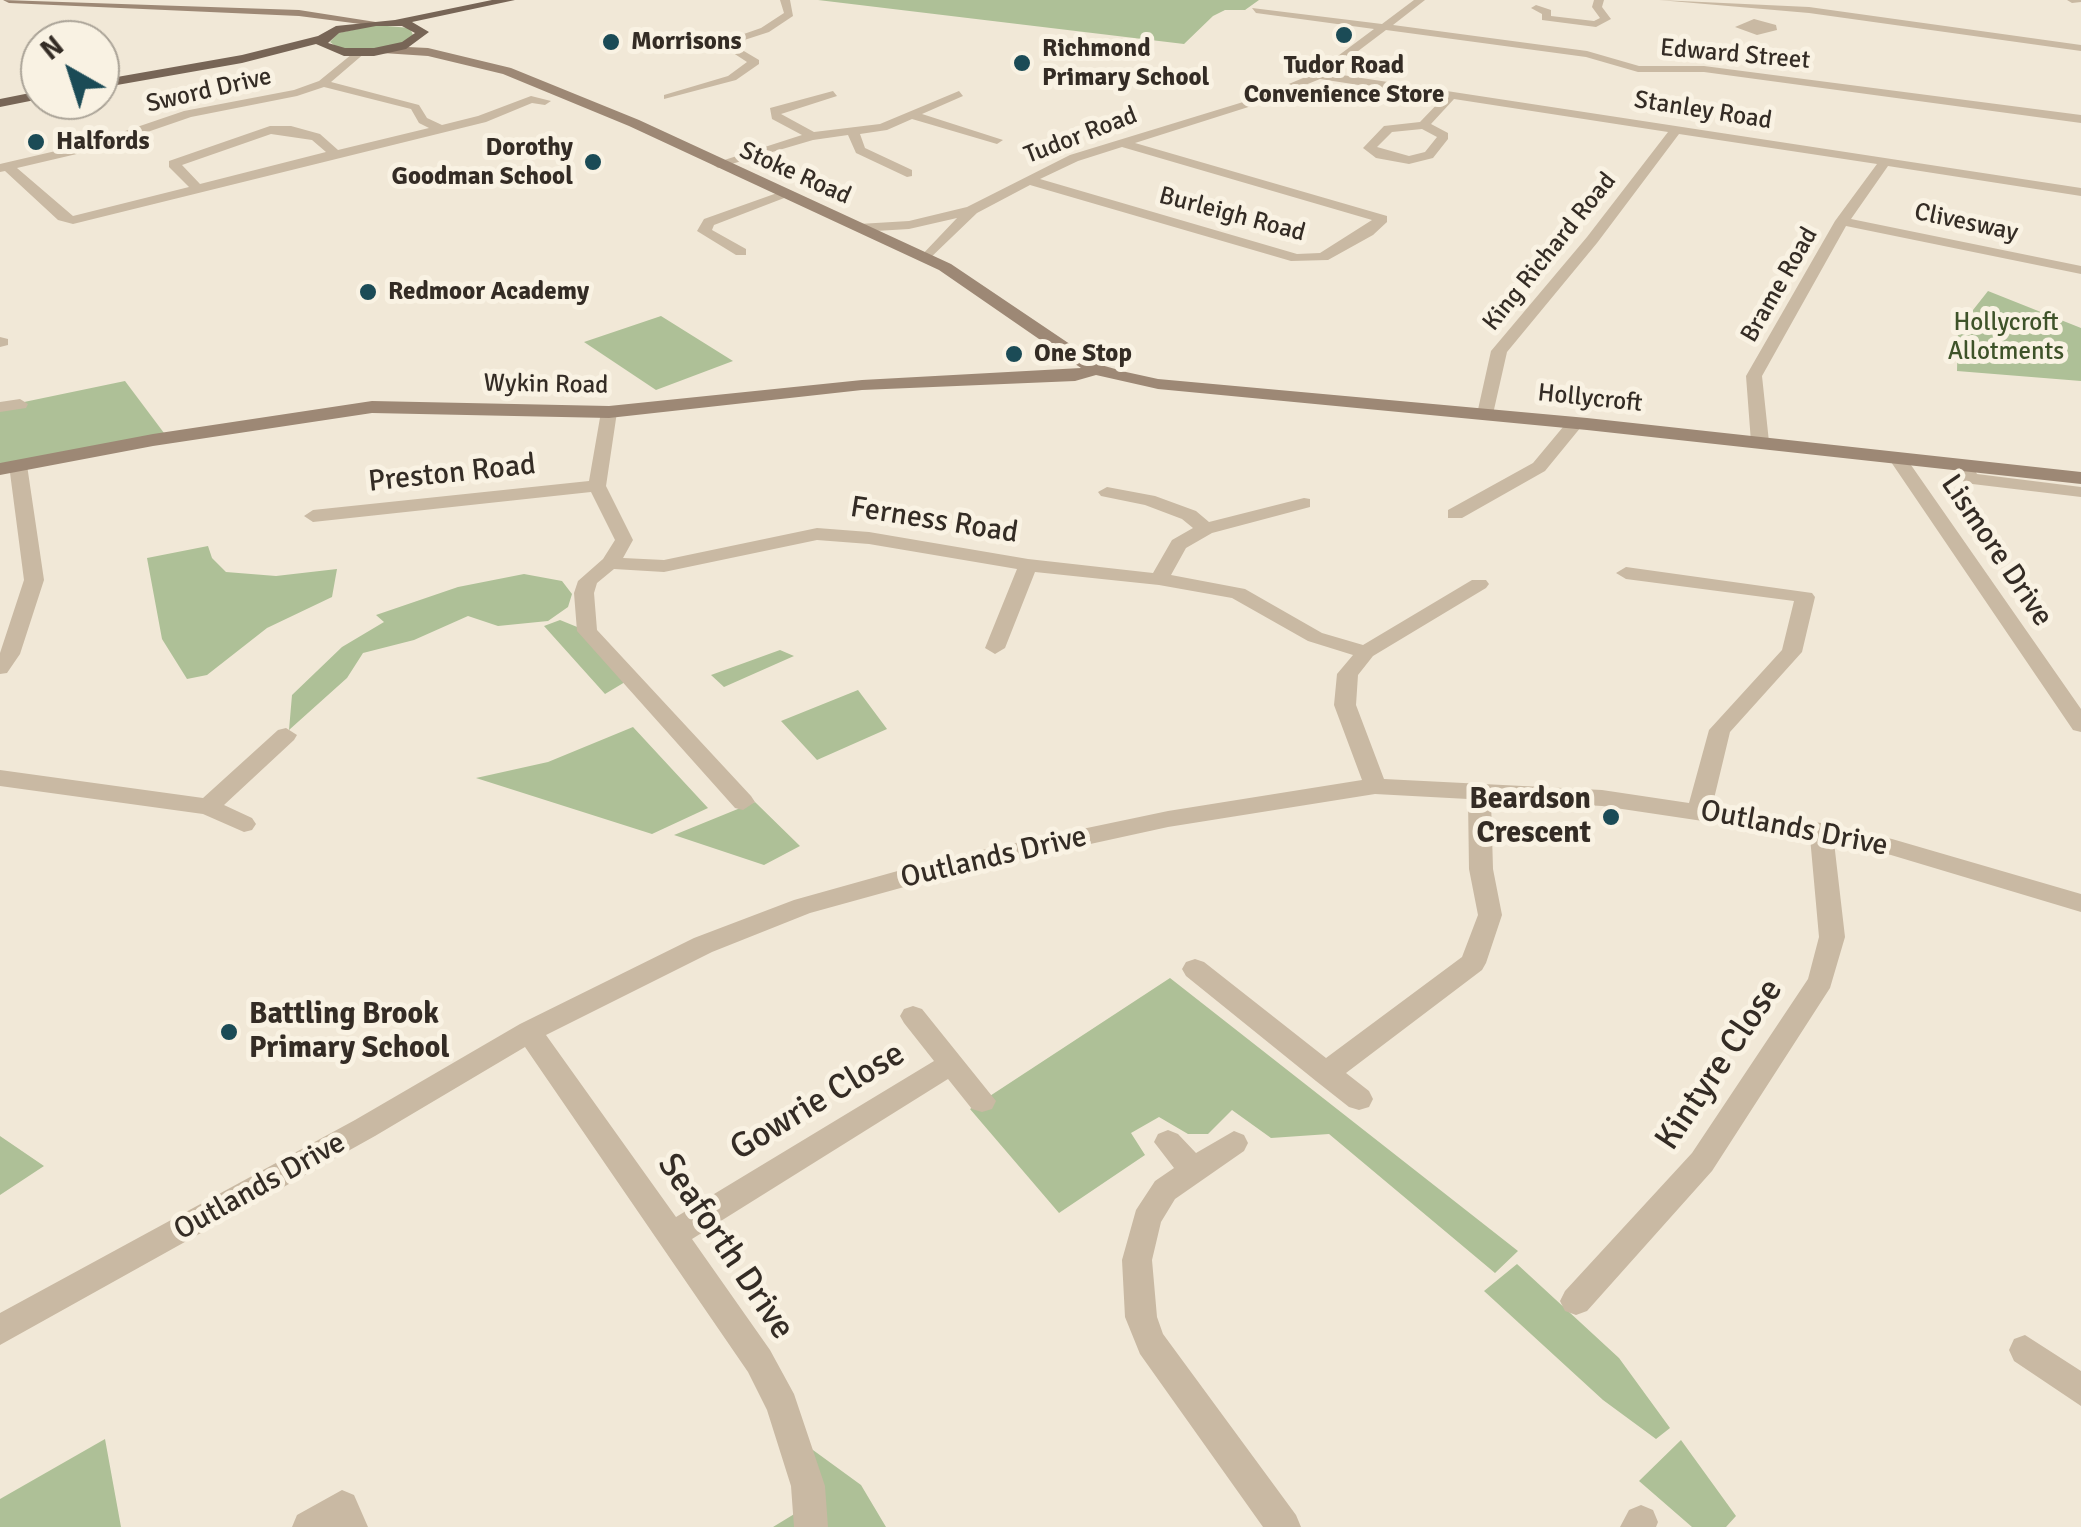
<!DOCTYPE html>
<html>
<head>
<meta charset="utf-8">
<style>
  body { margin:0 }
  #map { position:relative; width:2081px; height:1527px; overflow:hidden; background:#f1e8d7; font-family:Signika,sans-serif }
  canvas { display:block }
  .north { position:absolute; left:20px; top:20px; width:100px; height:100px; box-sizing:border-box; background:#f9f2e3; border:2px solid #aaa397; border-radius:50%; rotate:321deg; font-size:28px; font-weight:700; line-height:40px; text-align:center; color:#342c25 }
  .north::after { content:''; display:block; margin:auto; width:35px; height:45px; background:#1b4b56; clip-path:polygon(50% 0,100% 100%,50% 72%,0 100%) }
</style>
</head>
<body>
<div id="map">
<canvas width="2081" height="1527"></canvas>
<div class="north">N</div>
</div>
<script>
const c = document.querySelector('canvas').getContext('2d');
c.lineJoin = 'round';
function fillPath(path, color) {
  c.fillStyle = color;
  c.fill(path, 'evenodd');
}
function poly(rows) {
  const path = new Path2D();
  for (const r of rows) {
    path.moveTo(r[0], r[1]);
    for (let i = 2; i < r.length; i += 2) path.lineTo(r[i], r[i + 1]);
  }
  return path;
}
function trace(path, color, width, dash) {
  c.strokeStyle = color;
  c.lineWidth = width;
  c.lineCap = dash ? 'butt' : 'round';
  c.setLineDash(dash || []);
  c.stroke(path);
}
function write(font, color, halo, rows, align = 'center') {
  c.font = font + ' Signika,sans-serif';
  c.lineWidth = 10;
  c.setLineDash([]);
  c.textBaseline = 'middle';
  c.strokeStyle = halo;
  c.fillStyle = color;
  for (const [text, x, y, turn = 0] of rows) {
    c.save();
    c.translate(x, y);
    c.rotate((+turn || 0) * Math.PI / 180);
    c.textAlign = isNaN(turn) ? turn : align;
    if (halo) c.strokeText(text, 0, 0);
    c.fillText(text, 0, 0);
    c.restore();
  }
}
const green = poly([
  [818,0,1259,0,1245,10,1225,10,1213,16,1184,44],
  [376,25,410,28,413,35,404,43,379,48,338,48,330,42,338,33],
  [1988,291,2081,328,2081,381,1957,371,1958,329],
  [661,316,733,361,656,390,584,342],
  [125,381,164,433,0,464,0,407],
  [208,546,212,558,226,572,276,576,337,569,332,597,267,628,207,675,187,679,162,639,147,558],
  [524,574,562,581,572,594,568,607,548,621,498,626,468,616,414,640,363,653,347,678,289,730,292,695,342,647,384,622,376,615,458,587],
  [560,620,587,631,630,679,605,694,544,626],
  [780,650,794,656,724,687,711,675],
  [858,690,887,729,817,760,781,721],
  [633,727,708,808,652,834,476,778,548,762],
  [755,802,800,846,764,865,674,835],
  [1170,978,1518,1251,1495,1273,1329,1134,1271,1138,1232,1110,1208,1134,1188,1134,1159,1117,1131,1133,1145,1155,1059,1213,970,1109],
  [0,1136,44,1166,0,1195],
  [1517,1264,1619,1358,1670,1428,1656,1439,1603,1400,1484,1291],
  [791,1434,861,1485,886,1527,773,1527,809,1505],
  [105,1439,121,1527,0,1527,0,1499],
  [1681,1440,1736,1516,1726,1527,1692,1527,1639,1481]
]);
const street = poly([
  [780,0,790,0,793,16,769,32,732,44,759,60,759,64,736,80,664,99,664,95,728,76,747,62,718,43,761,28,784,13,780,0],
  [1414,0,1425,0,1393,25,1587,51,1639,66,1704,66,2081,115,2081,123,1704,72,1638,72,1586,57,1386,30,1329,73,2081,188,2081,196,1888,166,1851,219,2081,266,2081,274,1846,226,1762,376,1769,442,1760,447,1751,442,1746,376,1835,221,1877,164,1679,134,1597,243,1507,352,1493,414,1485,419,1477,414,1491,351,1587,237,1668,132,1454,99,1431,124,1448,133,1448,139,1433,158,1409,164,1376,158,1363,148,1384,126,1420,122,1443,98,1320,79,1261,103,1135,143,1387,216,1387,222,1373,235,1328,260,1291,261,1030,185,977,213,926,262,919,258,957,218,909,229,859,232,852,228,859,224,909,221,967,207,1070,155,1253,99,1315,73,1374,29,1256,13,1252,8,1382,24,1414,0],
  [1422,129,1437,137,1425,152,1409,156,1377,147,1392,132,1422,129],
  [1122,147,1372,220,1320,253,1297,254,1040,179,1078,161,1122,147],
  [1594,0,1604,0,1602,7,1611,19,1596,27,1542,20,1542,14,1531,8,1536,5,1551,10,1551,16,1594,21,1600,18,1592,7,1594,0],
  [1659,0,1809,7,2081,45,2081,51,1809,13,1659,0],
  [2067,0,2081,0,2081,2,2072,3,2067,0],
  [1754,19,1776,25,1777,30,1757,35,1735,27,1754,19],
  [357,50,366,52,331,82,419,105,427,118,442,125,478,116,531,96,551,101,545,105,532,103,486,122,73,224,58,220,5,171,0,172,0,164,90,143,184,111,294,90,319,81,357,50],
  [324,87,411,109,419,123,429,128,338,150,320,134,291,126,270,126,169,161,169,167,189,187,73,216,17,168,98,149,191,117,297,96,324,87],
  [271,134,312,140,326,152,200,184,182,165,271,134],
  [833,91,837,96,781,114,814,132,880,124,959,91,963,96,922,114,1003,140,997,144,912,119,887,130,860,134,865,148,912,170,912,176,907,177,856,153,848,135,813,140,718,168,712,164,802,135,772,119,770,108,833,91],
  [780,192,792,195,714,225,712,230,746,249,746,255,736,255,697,231,704,219,780,192],
  [0,337,8,339,8,345,0,347,0,337],
  [20,399,28,404,26,408,0,412,0,402,20,399],
  [609,407,617,412,606,486,633,540,623,558,664,560,817,528,869,532,1028,559,1153,573,1172,540,1193,528,1182,519,1145,505,1101,496,1098,492,1107,487,1155,496,1196,511,1209,522,1304,498,1310,499,1310,507,1212,533,1186,548,1171,575,1245,589,1322,633,1363,645,1472,580,1486,580,1489,584,1486,588,1373,656,1358,675,1356,705,1384,779,1602,790,1689,803,1709,730,1782,650,1794,601,1626,579,1616,573,1626,567,1812,593,1815,597,1802,652,1730,732,1712,807,1821,823,1892,839,2081,894,2081,912,1891,855,1834,842,1845,937,1830,988,1712,1171,1587,1311,1576,1315,1565,1311,1560,1301,1565,1291,1692,1153,1808,979,1819,937,1810,837,1602,806,1491,800,1493,869,1502,915,1486,963,1482,970,1346,1073,1369,1091,1373,1099,1369,1107,1359,1110,1349,1107,1316,1081,1186,976,1182,969,1186,962,1195,959,1204,962,1326,1058,1462,957,1478,915,1469,869,1468,799,1375,794,1168,827,944,876,810,913,712,952,546,1035,676,1217,934,1061,904,1023,900,1016,904,1009,913,1006,922,1009,996,1101,992,1109,982,1112,972,1109,948,1079,692,1239,770,1350,794,1394,825,1486,828,1527,794,1527,791,1486,767,1410,748,1372,525,1047,375,1136,0,1345,0,1313,355,1120,520,1024,694,938,794,900,944,858,1168,811,1362,780,1334,705,1337,674,1353,655,1308,641,1232,598,1159,585,1035,572,1005,648,995,654,985,648,1017,569,869,544,817,540,664,572,614,569,597,583,594,593,597,630,751,796,755,802,743,810,735,808,577,631,574,593,578,581,603,559,615,540,591,492,313,522,304,516,313,510,589,481,601,412,609,407],
  [1570,417,1576,418,1581,427,1545,471,1462,518,1448,518,1448,510,1533,463,1563,427,1564,418,1570,417],
  [1898,454,1904,455,2081,709,2081,732,2073,730,1889,459,1898,454],
  [18,460,27,465,44,580,20,654,7,673,0,674,0,653,24,580,9,465,18,460],
  [1964,461,1970,462,1977,474,2081,487,2081,497,1964,483,1955,466,1964,461],
  [286,728,297,735,294,740,224,805,252,818,256,824,252,830,244,832,203,814,0,786,0,770,203,798,278,730,286,728],
  [1168,1130,1178,1134,1196,1153,1234,1131,1244,1135,1248,1143,1244,1151,1175,1199,1161,1222,1152,1260,1157,1317,1163,1334,1296,1515,1301,1527,1263,1527,1140,1354,1125,1317,1122,1260,1136,1210,1155,1181,1174,1168,1154,1142,1158,1134,1168,1130],
  [2025,1335,2081,1371,2081,1406,2014,1361,2009,1350,2014,1339,2025,1335],
  [342,1490,354,1495,368,1527,292,1527,297,1515,342,1490],
  [1641,1505,1653,1510,1658,1522,1656,1527,1620,1527,1629,1510,1641,1505]
]);
const secondary = poly([
  [3,0,299,10,382,23,376,26,299,16,9,3,3,0],
  [387,46,428,48,511,68,639,120,951,264,1101,365,1126,372,1158,379,1587,418,2081,472,2081,484,1587,430,1158,389,1096,375,1075,381,862,390,609,418,372,413,153,446,0,475,0,463,153,434,372,401,609,406,862,380,1081,368,939,270,629,126,503,74,428,56,383,53,387,46]
]);
const primary = poly([
  [492,0,515,0,412,22,429,32,406,49,374,56,344,56,316,44,242,63,100,88,100,80,242,55,318,36,336,26,395,20,492,0],
  [376,26,402,26,415,33,402,42,374,48,345,48,328,43,339,33,376,26],
  [40,91,40,99,0,107,0,99,40,91]
]);
const markers = [
  [1344,35,10,"#1b4b56"],
  [611,42,10,"#1b4b56"],
  [1022,63,10,"#1b4b56"],
  [36,142,10,"#1b4b56"],
  [593,162,10,"#1b4b56"],
  [368,292,10,"#1b4b56"],
  [1014,354,10,"#1b4b56"],
  [1611,817,10,"#1b4b56"],
  [229,1032,10,"#1b4b56"]
];
const farPoinames = [
  ["Morrisons",631,42],
  ["Richmond",1042,49],
  ["Primary School",1042,78],
  ["Tudor Road",1344,66,"center"],
  ["Convenience Store",1344,95,"center"],
  ["Halfords",56,142],
  ["Dorothy",573,148,"right"],
  ["Goodman School",573,177,"right"],
  ["Redmoor Academy",388,292],
  ["One Stop",1034,354]
];
const farStreetnames = [
  ["Edward Street",1735,55,5],
  ["Sword Drive",209,91,-13],
  ["Stanley Road",1703,111,9],
  ["Tudor Road",1081,136,-21],
  ["Stoke Road",795,174,24],
  ["Burleigh Road",1232,215,15],
  ["Clivesway",1966,223,12],
  ["King Richard Road",1550,252,-51],
  ["Brame Road",1780,285,-60],
  ["Wykin Road",546,385,1],
  ["Hollycroft",1590,399,6]
];
const farParknames = [
  ["Hollycroft",2006,323],
  ["Allotments",2006,352]
];
const streetNames = [
  ["Preston Road",452,474,-6],
  ["Ferness Road",934,521,9],
  ["Lismore Drive",1996,551,56],
  ["Outlands Drive",1794,829,11],
  ["Outlands Drive",994,858,-13],
  ["Outlands Drive",260,1187,-29]
];
const poiNames = [
  ["Beardson",1591,800],
  ["Crescent",1591,834],
  ["Battling Brook",249,1015,"left"],
  ["Primary School",249,1049,"left"]
];
const nearStreetnames = [
  ["Kintyre Close",1720,1065,-56],
  ["Gowrie Close",818,1102,-31],
  ["Seaforth Drive",725,1247,56]
];
fillPath(green, '#aec097');
fillPath(street, '#c9b9a3');
fillPath(secondary, '#9d8875');
fillPath(primary, '#776556');
for (const [x, y, r, color] of markers) {
  const dot = new Path2D();
  dot.arc(x, y, r, 0, 2 * Math.PI);
  c.fillStyle = color;
  c.fill(dot);
  trace(dot, '#f9f2e3', 4);
}
write('bold 25px', '#342c25', '#f9f2e3', farPoinames, 'left');
write('25px', '#342c25', '#f9f2e3', farStreetnames);
write('25px', '#3e5329', '#f9f2e3', farParknames);
write('30px', '#342c25', '#f9f2e3', streetNames);
write('bold 30px', '#342c25', '#f9f2e3', poiNames, 'right');
write('35px', '#342c25', '#f9f2e3', nearStreetnames);
</script>
</body>
</html>
